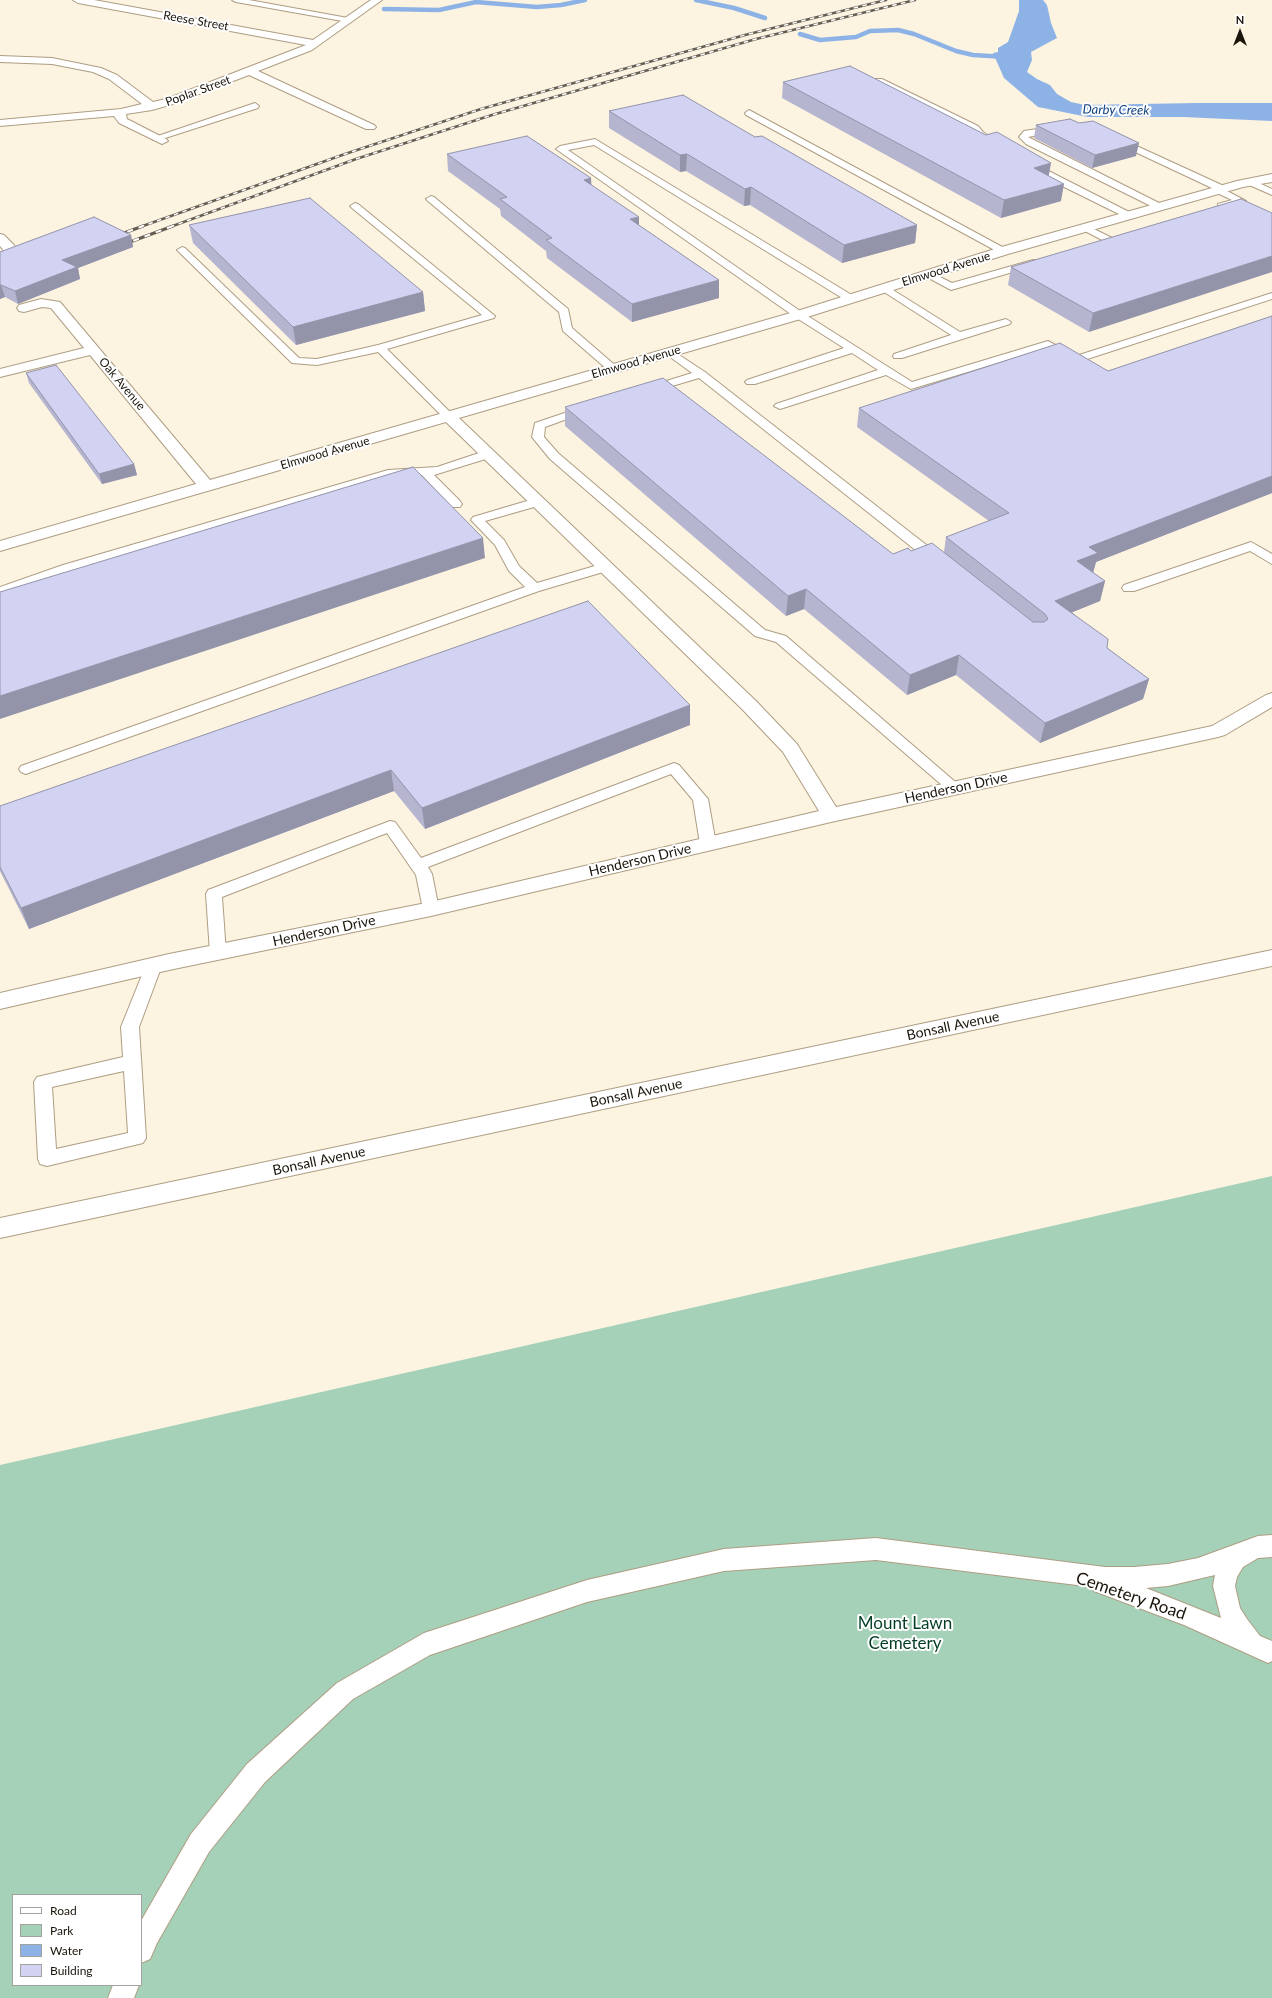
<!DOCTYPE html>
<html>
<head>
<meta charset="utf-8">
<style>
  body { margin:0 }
  #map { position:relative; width:1272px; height:1998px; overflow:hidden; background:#fdf3e1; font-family:Lato,sans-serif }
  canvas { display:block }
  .legend { position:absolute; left:12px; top:1894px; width:130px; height:92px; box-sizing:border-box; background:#fff; border:1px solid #a3a19d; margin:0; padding:5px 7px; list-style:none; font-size:12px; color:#1a140a }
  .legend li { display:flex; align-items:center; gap:8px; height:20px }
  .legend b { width:20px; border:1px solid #a3a19d }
  .north { position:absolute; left:1220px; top:12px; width:40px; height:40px; -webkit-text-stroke:3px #fff; paint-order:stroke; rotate:0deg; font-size:11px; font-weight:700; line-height:16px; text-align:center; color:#1a140a }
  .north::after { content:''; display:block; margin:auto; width:14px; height:18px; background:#1a140a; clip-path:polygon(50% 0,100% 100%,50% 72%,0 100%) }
</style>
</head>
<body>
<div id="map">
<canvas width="1272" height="1998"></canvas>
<ul class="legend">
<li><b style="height:5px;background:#fff"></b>Road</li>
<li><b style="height:11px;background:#a5d1b9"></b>Park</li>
<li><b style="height:11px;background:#8db3e6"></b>Water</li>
<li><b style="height:11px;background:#d2d2f2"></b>Building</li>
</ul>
<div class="north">N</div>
</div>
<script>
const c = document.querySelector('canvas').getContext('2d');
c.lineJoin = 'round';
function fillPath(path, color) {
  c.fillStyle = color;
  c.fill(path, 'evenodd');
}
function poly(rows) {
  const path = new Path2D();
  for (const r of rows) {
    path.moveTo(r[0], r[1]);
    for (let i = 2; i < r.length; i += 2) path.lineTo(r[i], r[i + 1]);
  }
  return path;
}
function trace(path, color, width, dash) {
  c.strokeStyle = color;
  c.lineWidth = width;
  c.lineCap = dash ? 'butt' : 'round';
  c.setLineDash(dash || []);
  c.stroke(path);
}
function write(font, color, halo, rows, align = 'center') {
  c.font = font + ' Lato,sans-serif';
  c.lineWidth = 4;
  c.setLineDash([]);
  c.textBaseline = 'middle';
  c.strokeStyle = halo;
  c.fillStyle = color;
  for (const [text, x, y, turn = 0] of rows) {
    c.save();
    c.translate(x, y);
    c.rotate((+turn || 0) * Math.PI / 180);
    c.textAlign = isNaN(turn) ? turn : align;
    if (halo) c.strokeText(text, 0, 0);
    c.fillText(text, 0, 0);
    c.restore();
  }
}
const green = poly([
  [1272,1176,1272,1998,0,1998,0,1465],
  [13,1895,141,1895,141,1985,13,1985]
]);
const water = poly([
  [1019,0,1043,0,1047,5,1051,23,1057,38,1031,52,1032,60,1027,72,1037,79,1050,85,1057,94,1071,102,1085,105,1196,103,1272,103,1272,121,1183,117,1088,117,1038,107,1004,78,993,53,998,52,998,48,1008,42,1019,11]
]);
const stream = poly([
  [696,0,734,8,765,18],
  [384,9,439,10,476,2,537,7,561,5,585,0],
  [800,34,820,40,856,37,870,31,898,30,914,34,956,51,973,55,1006,57]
]);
const service = poly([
  [232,0,249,0,348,18,352,20,348,22,236,2,232,0],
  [876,79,882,79,978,126,983,132,999,143,995,146,992,145,977,136,972,130,876,83,876,79],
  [255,103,259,106,258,108,159,140,153,140,152,138,255,103],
  [749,110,1006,249,1008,251,1006,253,1000,253,746,115,745,113,749,110],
  [1057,126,1061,129,1060,131,1028,137,1163,205,1163,209,1157,209,1026,144,1019,137,1024,131,1057,126],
  [1117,137,1226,187,1227,191,1246,201,1244,203,1224,208,1218,208,1218,204,1232,200,1215,192,1214,189,1114,142,1114,138,1117,137],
  [595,139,855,297,856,299,855,301,847,301,594,145,568,150,803,313,912,382,1048,341,1076,356,1272,293,1272,299,1075,363,1047,348,911,389,886,375,780,409,774,406,776,404,878,370,852,353,755,384,747,384,745,382,747,380,844,348,795,317,556,149,560,146,595,139],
  [1029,161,1133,214,1135,216,1130,219,1127,218,1048,179,1026,166,1026,162,1029,161],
  [1250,179,1272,189,1272,195,1247,184,1245,182,1250,179],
  [431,196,434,197,568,309,572,328,617,367,619,369,617,371,609,371,563,331,559,312,428,201,426,199,431,196],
  [355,203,358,204,495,316,494,318,387,349,455,417,453,419,445,419,378,352,317,365,292,363,177,250,182,247,185,248,299,358,317,359,378,345,482,315,352,208,350,206,355,203],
  [1086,225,1112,238,1114,240,1112,242,1106,242,1083,230,1081,228,1086,225],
  [1033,260,1037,261,1038,263,1037,265,951,290,923,275,928,272,932,273,952,283,1033,260],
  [885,285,960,332,1006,319,1011,322,1010,324,902,358,894,358,893,356,894,354,951,335,881,290,880,288,885,285],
  [670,349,705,372,943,558,944,561,943,564,933,564,699,378,652,392,644,392,642,390,644,388,692,373,666,354,665,352,666,350,670,349],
  [588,405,592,406,594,408,592,410,545,427,544,437,558,453,765,630,786,636,960,786,963,789,960,792,955,794,950,792,776,642,755,636,550,459,532,437,535,423,588,405],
  [488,450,492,451,494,454,492,457,434,475,460,501,462,504,460,507,452,507,422,475,393,477,73,571,0,595,0,587,63,565,388,470,437,467,488,450],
  [537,498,543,502,541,505,485,521,504,540,519,566,537,583,605,563,611,567,610,570,539,591,31,772,26,774,21,772,19,769,21,766,525,587,509,571,495,545,471,520,473,517,537,498],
  [1251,542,1272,554,1272,564,1250,551,1134,591,1124,591,1122,588,1124,585,1251,542],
  [674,763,679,765,708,799,716,844,713,848,708,849,703,848,700,844,693,800,671,774,428,867,432,874,439,909,437,913,431,915,425,913,423,909,416,875,387,833,222,897,226,953,224,957,218,959,212,957,210,953,206,894,208,890,390,821,395,822,421,858,674,763],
  [154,959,160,961,162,965,139,1027,146,1138,143,1143,47,1166,40,1164,38,1159,34,1082,37,1077,123,1057,121,1027,146,965,148,961,154,959],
  [124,1071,128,1133,56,1149,52,1087,124,1071],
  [1272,1535,1272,1557,1258,1558,1243,1567,1237,1577,1235,1586,1240,1608,1247,1619,1260,1636,1272,1641,1272,1661,1268,1663,1184,1625,1094,1591,1093,1587,876,1560,724,1571,587,1602,430,1655,353,1699,265,1782,209,1852,157,1943,150,1959,141,1963,141,1921,191,1834,247,1764,337,1683,424,1633,587,1580,724,1549,876,1538,1105,1567,1134,1567,1168,1564,1198,1558,1258,1536,1272,1535],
  [1215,1575,1213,1586,1221,1618,1146,1588,1168,1586,1215,1575],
  [113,1985,139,1985,134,1998,108,1998,113,1985]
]);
const minor = poly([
  [73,0,94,0,313,40,371,0,382,0,312,50,258,71,374,125,376,127,374,129,366,129,249,75,173,104,152,110,126,114,127,119,166,139,168,141,162,144,119,123,114,116,0,126,0,120,121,109,142,104,109,79,93,72,52,64,0,62,0,56,52,58,101,68,117,75,153,102,166,99,306,45,78,3,73,0],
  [1272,174,1272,182,1243,187,1008,254,804,318,459,418,756,701,797,744,836,807,1212,726,1266,695,1272,693,1272,707,1225,735,1218,737,831,822,431,916,169,970,0,1009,0,993,169,954,431,902,819,811,783,752,742,709,446,422,0,551,0,541,196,484,90,355,0,377,0,369,84,348,51,308,42,307,24,312,19,311,17,308,19,305,41,299,60,302,210,480,794,312,998,248,1237,181,1272,174],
  [0,234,4,235,14,245,15,248,14,251,4,251,0,246,0,234],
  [1272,950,1272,966,0,1238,0,1218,1272,950]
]);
const railFar1 = poly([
  [140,227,345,154,481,109,745,35,886,0],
  [170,227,356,159,492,115,756,39,915,0]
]);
const rail = poly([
  [116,236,143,226],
  [122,245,173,226]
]);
const wall = poly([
  [783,82,1048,176,1061,201,1001,218,782,98],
  [609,111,755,137,917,225,915,243,842,263,750,205,744,206,686,171,680,172,609,128],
  [1079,123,1136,156,1092,168,1034,138,1036,125],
  [447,154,591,178,591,185,719,298,632,322,547,258,546,251,501,216,500,209,448,171],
  [1272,213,1089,332,1008,285,1011,267],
  [189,225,423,292,425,311,296,345,193,243],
  [131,235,133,247,78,268,80,279,18,304,5,297,0,299,0,252],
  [1272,316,1272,493,1096,562,1093,573,1105,581,1100,601,1072,612,1107,648,1149,679,1143,699,1040,743,956,675,907,695,804,609,786,616,565,426,565,407,893,554,911,551,944,552,946,537,989,521,857,427,859,408,1108,371],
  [26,373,134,464,137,475,102,484,29,383],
  [690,725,425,829,394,791,29,929,0,871,0,806]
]);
const shadedWall = poly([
  [1139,143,1136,156,1092,168,1095,155],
  [687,154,686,171,680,172,680,155],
  [1051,163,1048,180,1034,168],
  [591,178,592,196,584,180],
  [1064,184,1061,201,1001,218,1004,200],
  [751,187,750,205,744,206,745,189],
  [639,217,639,234,630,219],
  [917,225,915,243,842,263,844,245],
  [131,235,133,247,78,268,80,279,18,304,15,291,62,260],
  [1272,256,1272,272,1089,332,1093,313],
  [719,280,719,298,632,322,632,304],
  [0,285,1,285,5,297,0,299],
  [423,292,425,311,296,345,293,327],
  [134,464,137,475,102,484,99,474],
  [1272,476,1272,493,1096,562,1093,573,1077,561,1089,547],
  [483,538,485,558,0,719,0,696],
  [1105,581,1100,601,1051,621,1055,601],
  [806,589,804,609,786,616,788,596],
  [959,655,956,675,907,695,910,675],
  [1149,679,1143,699,1040,743,1045,723],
  [690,705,690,725,425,829,422,808],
  [391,770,394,791,29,929,21,908]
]);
const building = poly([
  [850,66,986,135,997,132,1051,163,1034,168,1064,184,1004,200,783,82,850,66],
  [683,95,755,137,762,136,917,225,844,245,751,187,745,189,687,154,680,155,609,111,683,95],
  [1070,119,1079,123,1093,121,1139,143,1095,155,1036,125,1070,119],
  [527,136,591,178,584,180,639,217,630,219,719,280,632,304,546,240,552,238,500,199,507,197,447,154,527,136],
  [310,198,423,292,293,327,189,225,310,198],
  [1241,199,1272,213,1272,256,1093,313,1011,267,1241,199],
  [94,217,131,235,62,260,77,267,15,291,1,285,0,285,0,252,94,217],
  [1272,316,1272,476,1089,547,1098,553,1077,561,1105,581,1055,601,1108,639,1107,648,1149,679,1045,723,959,655,910,675,806,589,788,596,565,407,663,378,893,554,908,548,911,551,932,543,1033,622,1044,622,1048,619,1045,614,946,537,1009,513,859,408,1060,343,1108,371,1272,316],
  [56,365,134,464,99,474,26,373,56,365],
  [413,467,483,538,0,696,0,592,413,467],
  [588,601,690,705,422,808,391,770,21,908,0,867,0,806,588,601]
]);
const farStreetnames = [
  ["Reese Street",196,21,10],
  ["Poplar Street",198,91,-20],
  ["Elmwood Avenue",946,269,-17],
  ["Elmwood Avenue",636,362,-16],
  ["Oak Avenue",122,384,50],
  ["Elmwood Avenue",325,453,-16]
];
const farWaternames = [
  ["Darby Creek",1116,110,1]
];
const streetNames = [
  ["Henderson Drive",956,788,-12],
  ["Henderson Drive",640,860,-13],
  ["Henderson Drive",324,931,-12],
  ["Bonsall Avenue",953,1026,-12],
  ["Bonsall Avenue",636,1093,-12],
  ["Bonsall Avenue",319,1161,-12]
];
const nearStreetnames = [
  ["Cemetery Road",1131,1596,19]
];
const nearParknames = [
  ["Mount Lawn",905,1624],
  ["Cemetery",905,1644]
];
fillPath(green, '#a5d1b9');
fillPath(water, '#8db3e6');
trace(stream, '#8db3e6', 4.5);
trace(service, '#ae9d82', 2);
trace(minor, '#ae9d82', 2);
fillPath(service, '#fff');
fillPath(minor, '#fff');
trace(railFar1, '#665e52', 2.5);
trace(rail, '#665e52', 3);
trace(railFar1, '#fff', 1.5, [4.5]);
trace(rail, '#fff', 2, [6]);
fillPath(wall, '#b5b5d0');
fillPath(shadedWall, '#9393a9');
fillPath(building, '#d2d2f2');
trace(building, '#9393a9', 1);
write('12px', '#1a140a', '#fff', farStreetnames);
write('italic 13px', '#12437f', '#fff', farWaternames);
write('14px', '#1a140a', '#fff', streetNames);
write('17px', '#1a140a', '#fff', nearStreetnames);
write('17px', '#043d26', '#fff', nearParknames);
</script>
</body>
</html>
